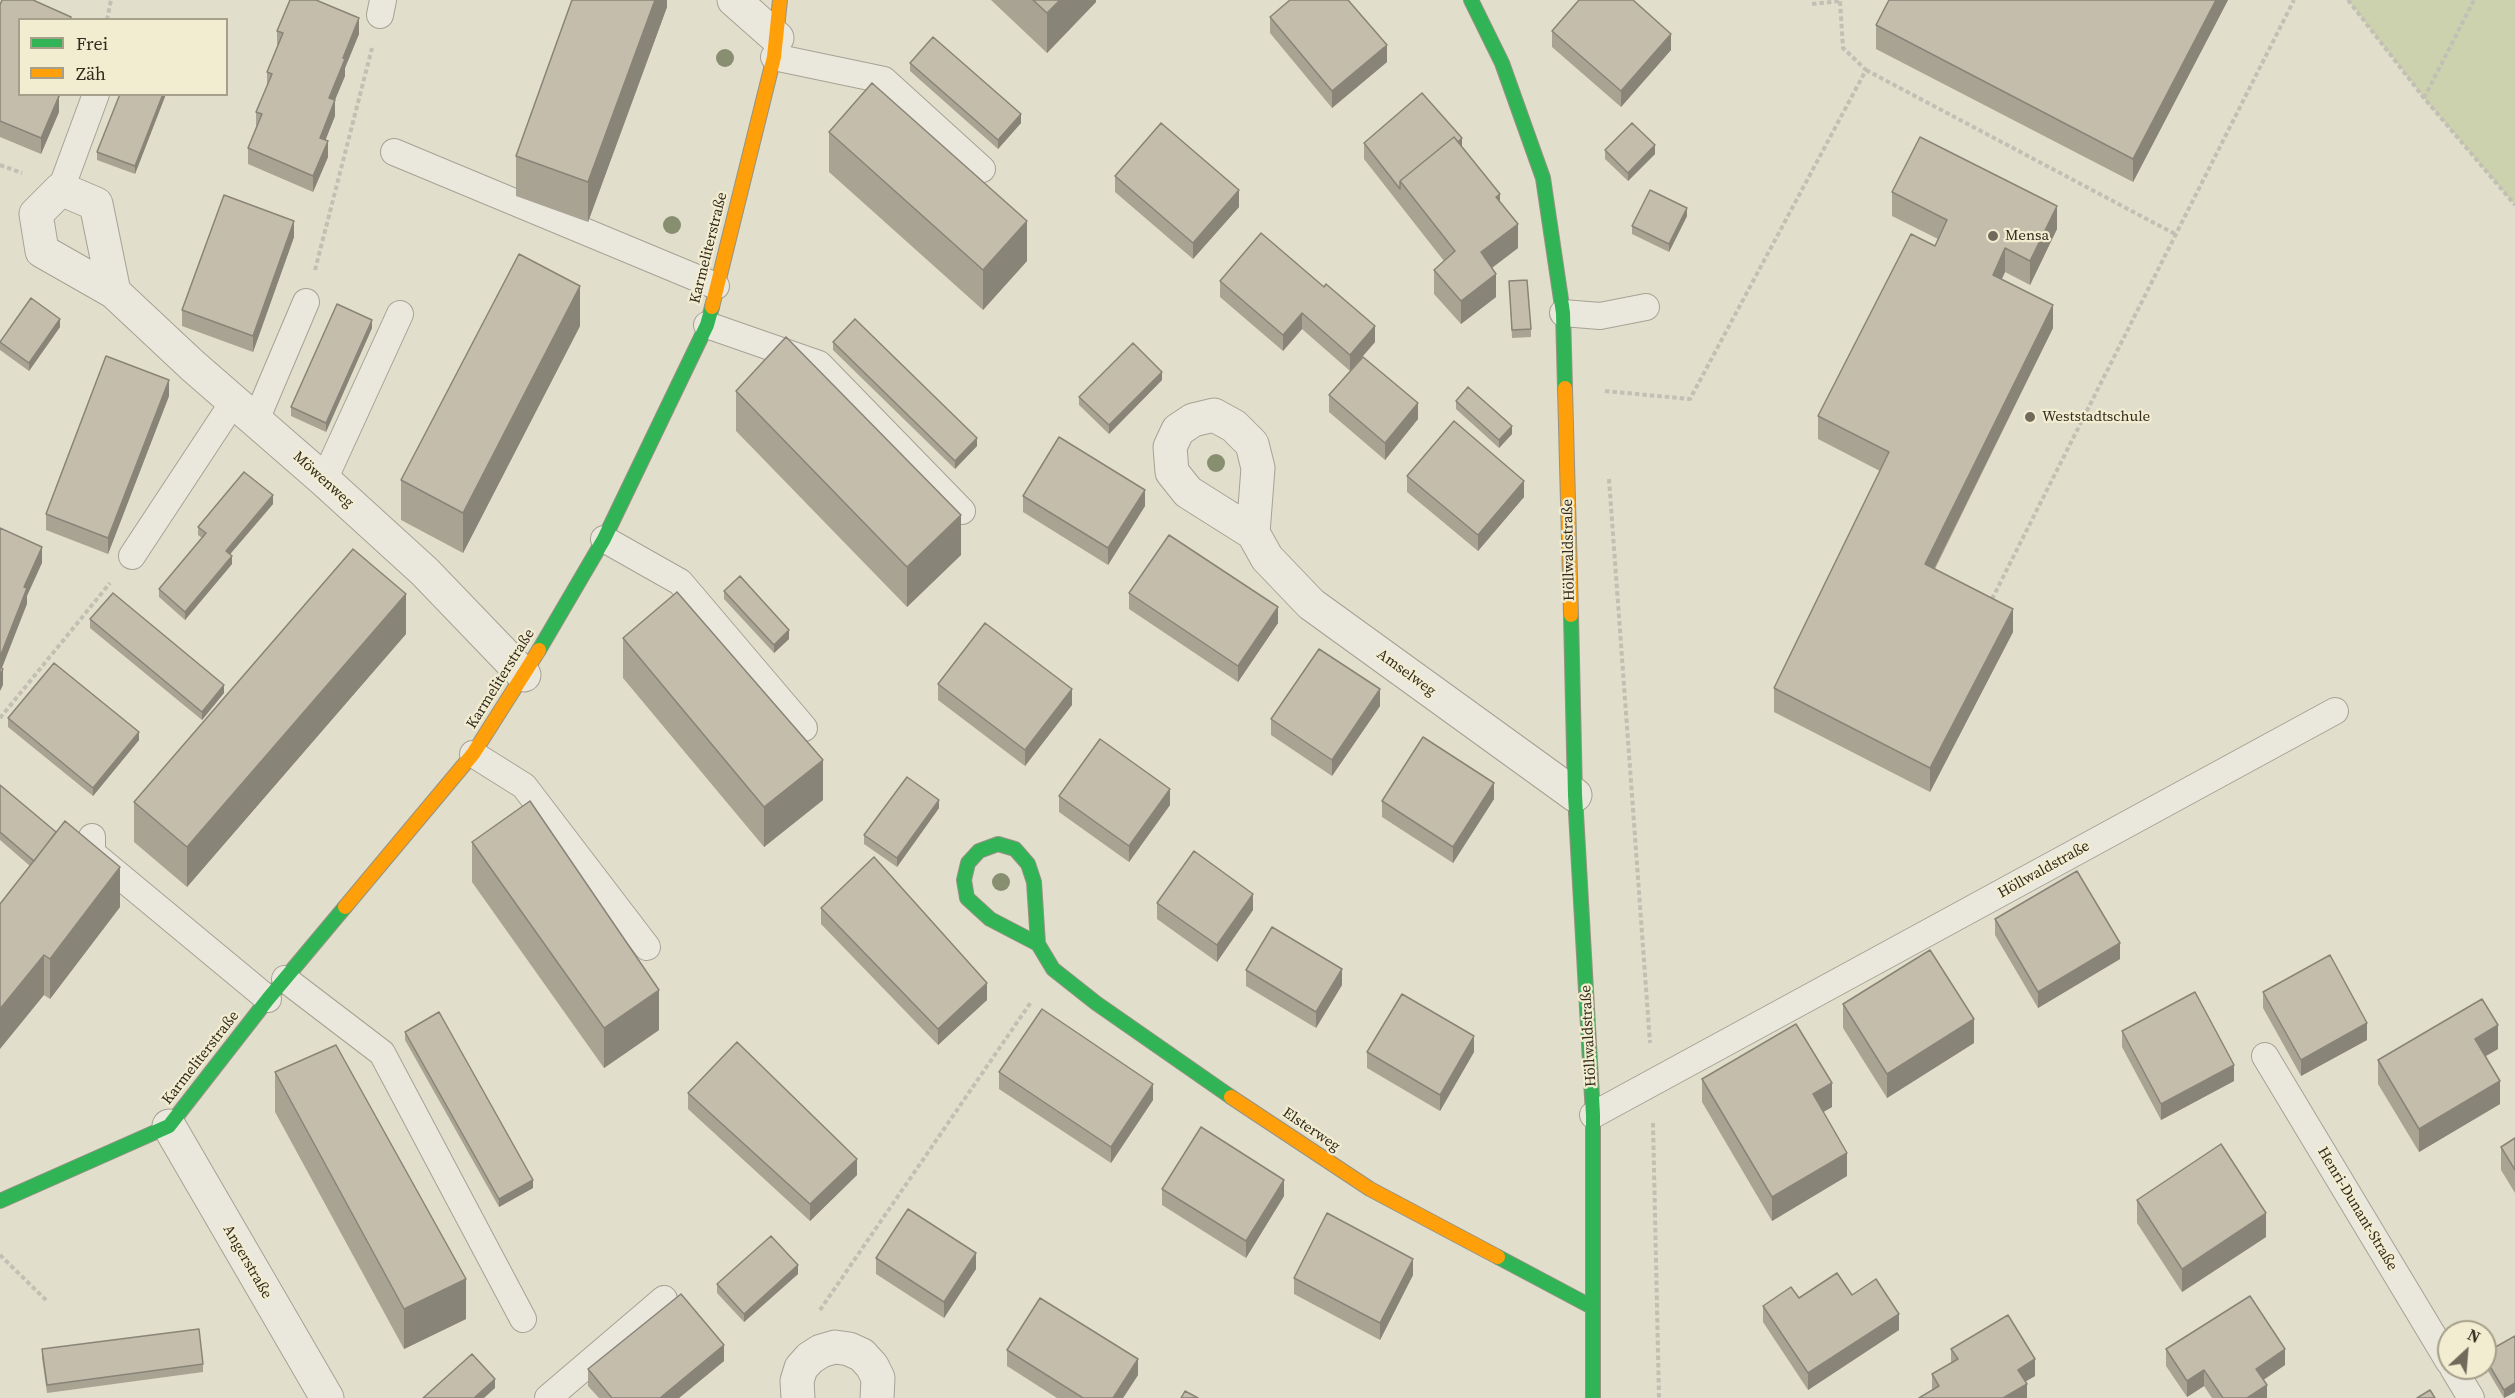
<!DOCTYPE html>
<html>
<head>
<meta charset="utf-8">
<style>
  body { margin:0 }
  #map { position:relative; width:2515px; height:1398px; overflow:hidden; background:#e1decb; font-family:"Source Serif 4",serif }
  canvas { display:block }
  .legend { position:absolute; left:18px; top:18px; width:210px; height:78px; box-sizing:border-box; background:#f2edd1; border:2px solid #a69f89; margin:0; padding:8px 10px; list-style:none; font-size:18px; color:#342b1e }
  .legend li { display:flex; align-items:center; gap:12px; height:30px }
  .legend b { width:30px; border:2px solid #a69f89 }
  .north { position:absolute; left:2437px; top:1320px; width:60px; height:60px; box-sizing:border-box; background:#f2edd1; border:2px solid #a69f89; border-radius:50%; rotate:26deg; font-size:16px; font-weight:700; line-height:24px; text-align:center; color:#342b1e }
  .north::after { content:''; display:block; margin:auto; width:21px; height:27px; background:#716a5b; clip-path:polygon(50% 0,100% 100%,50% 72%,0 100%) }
</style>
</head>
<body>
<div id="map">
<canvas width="2515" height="1398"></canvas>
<ul class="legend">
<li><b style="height:8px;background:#30b455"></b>Frei</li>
<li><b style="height:8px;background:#ff9f0a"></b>Zäh</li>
</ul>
<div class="north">N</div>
</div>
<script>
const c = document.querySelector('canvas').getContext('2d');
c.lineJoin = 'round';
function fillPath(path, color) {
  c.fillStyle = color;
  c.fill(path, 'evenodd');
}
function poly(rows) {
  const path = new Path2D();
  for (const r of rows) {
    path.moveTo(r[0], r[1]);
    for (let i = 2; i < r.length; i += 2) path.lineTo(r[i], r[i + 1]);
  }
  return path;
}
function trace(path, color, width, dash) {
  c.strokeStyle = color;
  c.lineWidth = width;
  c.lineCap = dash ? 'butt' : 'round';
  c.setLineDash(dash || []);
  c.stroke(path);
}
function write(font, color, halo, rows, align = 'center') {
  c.font = font + ' "Source Serif 4",serif';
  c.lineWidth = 4.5;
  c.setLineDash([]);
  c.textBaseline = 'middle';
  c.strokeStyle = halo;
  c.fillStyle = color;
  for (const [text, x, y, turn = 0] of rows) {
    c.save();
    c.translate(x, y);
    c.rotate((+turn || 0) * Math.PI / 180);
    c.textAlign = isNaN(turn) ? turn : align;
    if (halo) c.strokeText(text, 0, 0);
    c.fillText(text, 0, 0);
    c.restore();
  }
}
const green = poly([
  [2348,0,2515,0,2515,205,2424,98]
]);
const path = poly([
  [2348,0,2424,98,2515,205],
  [1812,4,1840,1],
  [107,20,111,0],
  [1866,70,2175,234],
  [2424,98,2474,0],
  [0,165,22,173],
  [315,270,372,48],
  [1605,391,1690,399,1866,70,1843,48,1840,1,1842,0],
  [1609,479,1650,1043],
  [1992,599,2294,0],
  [0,718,110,583],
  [1653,1123,1659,1398],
  [0,1255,48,1302],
  [820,1310,1031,1002]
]);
const lane = poly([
  [380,15,383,0],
  [774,57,884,80,982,169],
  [394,152,716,286],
  [61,189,96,94],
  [1563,313,1600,316,1646,307],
  [707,325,819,364,962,511],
  [256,420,306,302],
  [324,480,400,314],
  [604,539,680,582,804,728],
  [132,556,234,401],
  [473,754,524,786,647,947],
  [92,837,92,853,268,999],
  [285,979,382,1053,523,1319],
  [2265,1056,2449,1362],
  [1593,1115,2335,711],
  [2453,1368,2471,1398],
  [548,1398,664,1299]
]);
const street = poly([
  [734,0,777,38],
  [114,292,96,204,61,189,36,214,42,251,114,292,193,366,324,480,425,572,524,675],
  [1253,533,1258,468,1252,444,1234,426,1214,415,1193,420,1178,430,1170,447,1172,472,1188,492,1253,533,1267,558,1311,604,1575,795],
  [169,1126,327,1398],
  [798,1398,797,1381,801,1368,810,1358,821,1351,835,1347,849,1349,862,1355,872,1366,878,1378,877,1398]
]);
const fast = poly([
  [1471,0,1502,63,1543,178,1563,313,1565,388],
  [1571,615,1575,795,1593,1115,1593,1398],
  [539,650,604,539,707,325,712,307],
  [1038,944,990,919,967,898,964,880,968,863,979,851,998,844,1015,849,1028,864,1034,882,1038,944,1053,969,1096,1003,1231,1097],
  [0,1201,169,1126,268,999,345,907],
  [1498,1257,1592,1307]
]);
const slow = poly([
  [712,307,774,57,780,0],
  [1565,388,1571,615],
  [345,907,473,754,539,650],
  [1231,1097,1370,1189,1498,1257]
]);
const trees = [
  [725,58],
  [672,225],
  [1216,463],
  [1001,882]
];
const wall = poly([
  [667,0,667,7,588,222,516,196,516,156],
  [991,0,1096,0,1096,2,1047,53],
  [1889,0,2228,0,2133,182,1876,49,1876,25],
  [0,5,71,20,20,20,59,98,59,112,41,154,0,137],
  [1270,17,1387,62,1332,108,1270,33],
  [277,31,359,34,345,68,345,76,335,100,335,116,325,140,328,157,313,192,248,164,248,148,256,127,256,112,267,87,267,72,277,47],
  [1552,31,1671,50,1621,107,1552,47],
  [910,63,1021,123,998,149,910,71],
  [120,94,166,94,135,174,97,160,97,152],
  [829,132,1027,261,983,310,829,172],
  [1364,143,1462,147,1500,202,1518,248,1492,268,1496,297,1461,324,1434,294,1434,270,1444,261,1364,159],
  [1605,150,1655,154,1628,181,1605,159],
  [1115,176,1239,207,1193,259,1115,192],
  [1892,192,2057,229,2030,285,2005,272,2002,279,2053,328,1935,569,2013,632,1930,792,1774,712,1774,688,1880,471,1818,439,1818,416,1935,246,1938,239,1892,216],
  [1687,216,1669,252,1632,234,1632,226],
  [294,237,253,352,182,326,182,310],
  [1220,281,1375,342,1350,371,1302,329,1283,351,1220,297],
  [1509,281,1531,329,1531,337,1512,338],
  [580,326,463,553,401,520,401,480],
  [60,327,29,371,0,350,0,342],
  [372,328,326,432,291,416,291,407],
  [833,342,977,446,955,469,833,350],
  [1162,380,1109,434,1079,405,1079,397],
  [736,391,961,555,907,607,736,431],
  [1329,395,1418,419,1385,460,1329,412],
  [169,396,108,554,46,530,46,514],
  [1456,401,1512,434,1499,448,1456,409],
  [1407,476,1524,497,1478,551,1407,492],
  [1023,496,1145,506,1108,565,1023,512],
  [273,504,230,554,232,564,185,620,159,597,159,589,202,538,198,535,198,527],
  [724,591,789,639,774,653,724,599],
  [1129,593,1278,623,1238,682,1129,609],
  [90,619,224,693,202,720,90,628],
  [406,634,187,887,134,842,134,802],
  [623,638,823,800,764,847,623,678],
  [938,684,1072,705,1025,766,938,700],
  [1380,706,1332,776,1271,735,1271,719],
  [8,718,139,740,93,796,8,727],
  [0,785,120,907,50,999,44,995,30,866,0,840],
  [1059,796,1170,805,1129,862,1059,812],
  [1494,799,1453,863,1382,817,1382,801],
  [939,808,897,867,864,844,864,835],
  [472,842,659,1030,604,1068,472,882],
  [1157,903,1253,910,1217,962,1157,919],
  [821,908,987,1000,938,1045,821,924],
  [1995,919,2120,959,2038,1008,1995,935],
  [1246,970,1342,985,1316,1028,1246,986],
  [2263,992,2367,1040,2301,1076,2263,1008],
  [1843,1004,1974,1043,1887,1098,1843,1028],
  [2122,1031,2234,1081,2161,1120,2122,1047],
  [405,1032,533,1188,499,1207,405,1040],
  [2498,1049,2486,1056,2500,1104,2419,1152,2378,1084,2378,1060],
  [1367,1052,1474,1052,1440,1111,1367,1068],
  [275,1072,466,1319,404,1349,275,1112],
  [999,1072,1153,1100,1111,1163,999,1089],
  [1702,1079,1832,1107,1823,1112,1847,1176,1772,1221,1702,1102],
  [688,1093,857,1175,810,1221,688,1109],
  [2515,1138,2515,1193,2501,1170,2501,1147],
  [1162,1189,1284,1196,1246,1258,1162,1205],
  [2137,1200,2266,1237,2182,1292,2137,1223],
  [876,1258,976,1269,944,1318,876,1274],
  [798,1274,744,1322,717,1293,717,1284],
  [1413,1275,1380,1340,1294,1294,1294,1278],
  [1852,1295,1899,1330,1808,1390,1763,1322,1763,1306,1799,1298],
  [2515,1336,2515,1392,2504,1398,2485,1366,2485,1353],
  [42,1349,203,1364,203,1372,47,1393,42,1358],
  [1951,1349,2035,1376,2025,1381,2027,1398,1932,1390,1932,1374,1951,1363],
  [2166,1349,2285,1365,2263,1380,2267,1398,2212,1398,2204,1386,2187,1397,2166,1366],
  [1007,1350,1138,1375,1123,1398,1057,1398,1007,1366],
  [724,1361,679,1398,599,1398,588,1386,588,1369]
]);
const shadedWall = poly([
  [655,0,667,0,667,7,588,222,588,182],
  [1060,0,1096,0,1096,2,1047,53,1047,13],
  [2216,0,2228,0,2133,182,2133,159],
  [359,18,359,34,345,68,345,76,329,114,329,98,343,58],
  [1671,34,1671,50,1621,107,1621,91],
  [1387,45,1387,62,1332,108,1332,91],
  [54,94,60,94,59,98,59,112,41,154,41,138],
  [163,94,166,94,135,174,135,166],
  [335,100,335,116,320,154,320,138],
  [1021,114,1021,123,998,149,998,140],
  [1462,138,1462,154,1404,186],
  [328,141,328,157,313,192,313,176],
  [1655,145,1655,154,1628,181,1628,173],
  [1239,190,1239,207,1193,259,1193,243],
  [1500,194,1500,217,1496,197],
  [2057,206,2057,229,2030,285,2030,261],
  [1687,208,1687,216,1669,252,1669,244],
  [294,221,294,237,253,352,253,336],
  [1027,221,1027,261,983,310,983,270],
  [1518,224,1518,248,1481,276,1481,252],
  [2005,248,2005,272,1993,298,1993,275],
  [1496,274,1496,297,1461,324,1461,301],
  [580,286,580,326,463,553,463,513],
  [2053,305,2053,328,1925,587,1925,564],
  [1302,313,1302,329,1283,351,1283,335],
  [60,319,60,327,29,371,29,363],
  [372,320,372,328,326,432,326,423],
  [1375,326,1375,342,1350,371,1350,355],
  [1162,372,1162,380,1109,434,1109,425],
  [169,380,169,396,108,554,108,538],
  [1418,403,1418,419,1385,460,1385,443],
  [1512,426,1512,434,1499,448,1499,440],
  [977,438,977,446,955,469,955,461],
  [1524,481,1524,497,1478,551,1478,535],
  [1145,490,1145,506,1108,565,1108,548],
  [273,495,273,504,226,559,226,551],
  [961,515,961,555,907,607,907,567],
  [42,547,42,563,27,596,27,604,0,673,0,657,24,587],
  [232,556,232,564,185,620,185,612],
  [406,594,406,634,187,887,187,847],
  [1278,607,1278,623,1238,682,1238,666],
  [2013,609,2013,632,1930,792,1930,768],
  [789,630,789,639,774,653,774,645],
  [3,669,3,685,0,691,0,675],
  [224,685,224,693,202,720,202,712],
  [1072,689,1072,705,1025,766,1025,750],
  [1380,689,1380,706,1332,776,1332,760],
  [139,732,139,740,93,796,93,788],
  [823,760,823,800,764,847,764,807],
  [1494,783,1494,799,1453,863,1453,847],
  [1170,789,1170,805,1129,862,1129,846],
  [939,800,939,808,897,867,897,858],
  [120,867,120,907,50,999,50,959],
  [1253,894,1253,910,1217,962,1217,945],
  [2120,943,2120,959,2038,1008,2038,992],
  [44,955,44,995,0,1049,0,1009],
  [1342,969,1342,985,1316,1028,1316,1012],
  [987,983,987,1000,938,1045,938,1029],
  [659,990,659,1030,604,1068,604,1028],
  [1974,1019,1974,1043,1887,1098,1887,1074],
  [2367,1023,2367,1040,2301,1076,2301,1060],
  [2498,1025,2498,1049,2475,1062,2475,1039],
  [1474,1036,1474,1052,1440,1111,1440,1095],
  [2234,1065,2234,1081,2161,1120,2161,1104],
  [2500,1081,2500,1104,2419,1152,2419,1129],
  [1832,1083,1832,1107,1813,1118,1813,1094],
  [1153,1084,1153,1100,1111,1163,1111,1147],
  [1847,1153,1847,1176,1772,1221,1772,1197],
  [857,1159,857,1175,810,1221,810,1204],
  [533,1180,533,1188,499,1207,499,1199],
  [1284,1180,1284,1196,1246,1258,1246,1241],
  [2266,1213,2266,1237,2182,1292,2182,1269],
  [976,1253,976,1269,944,1318,944,1302],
  [1413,1259,1413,1275,1380,1340,1380,1323],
  [798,1265,798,1274,744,1322,744,1314],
  [466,1279,466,1319,404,1349,404,1309],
  [1899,1314,1899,1330,1808,1390,1808,1373],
  [724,1345,724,1361,679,1398,660,1398],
  [2285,1349,2285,1365,2256,1385,2256,1369],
  [1138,1359,1138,1375,1123,1398,1113,1398],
  [2035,1359,2035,1376,2018,1386,2018,1370],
  [2204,1370,2204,1386,2187,1397,2187,1381],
  [495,1379,495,1388,484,1398,474,1398],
  [2515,1383,2515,1392,2504,1398,2504,1390],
  [2027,1384,2027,1398,2003,1398],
  [2267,1385,2267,1398,2247,1398]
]);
const building = poly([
  [2,0,33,0,71,17,70,20,20,20,20,94,55,94,59,96,41,138,0,121,0,5,2,0],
  [290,0,316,0,359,18,343,58,345,59,329,98,335,100,320,138,328,141,313,176,248,148,262,114,256,112,272,74,267,72,283,33,277,31,290,0],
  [572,0,655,0,588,182,516,156,572,0],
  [1033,0,1060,0,1047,13,1033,0],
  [1290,0,1348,0,1387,45,1332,91,1270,17,1290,0],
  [1579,0,1633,0,1671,34,1621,91,1552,31,1579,0],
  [1889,0,2216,0,2133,159,1876,25,1889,0],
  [933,37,1021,114,998,140,910,63,933,37],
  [872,83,1027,221,983,270,829,132,872,83],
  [1422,93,1462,138,1458,142,1454,137,1400,181,1400,189,1364,143,1422,93],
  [120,94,163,94,135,166,97,152,120,94],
  [1161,123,1239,190,1193,243,1115,176,1161,123],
  [1632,123,1655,145,1628,173,1605,150,1632,123],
  [1454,137,1500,194,1496,197,1518,224,1481,252,1496,274,1461,301,1434,270,1455,251,1400,181,1454,137],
  [1920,137,2057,206,2030,261,2005,248,1993,275,2053,305,1925,564,2013,609,1930,768,1774,688,1889,452,1818,416,1911,234,1935,246,1947,220,1892,192,1920,137],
  [1650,190,1687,208,1669,244,1632,226,1650,190],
  [224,195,294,221,253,336,182,310,224,195],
  [1261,233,1324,287,1326,284,1375,326,1350,355,1302,313,1283,335,1220,281,1261,233],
  [519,254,580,286,463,513,401,480,519,254],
  [1527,280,1531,329,1512,330,1509,281,1527,280],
  [31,298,60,319,29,363,0,342,31,298],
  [337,304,372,320,326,423,291,407,337,304],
  [855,319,977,438,955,461,833,342,855,319],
  [786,337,961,515,907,567,736,391,786,337],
  [1133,343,1162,372,1109,425,1079,397,1133,343],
  [106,356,169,380,108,538,46,514,106,356],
  [1363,357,1418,403,1385,443,1329,395,1363,357],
  [1468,387,1512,426,1499,440,1456,401,1468,387],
  [1454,421,1524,481,1478,535,1407,476,1454,421],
  [1059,437,1145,490,1108,548,1023,496,1059,437],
  [244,472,273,495,226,551,232,556,185,612,159,589,206,533,198,527,244,472],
  [0,528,42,547,24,587,27,588,0,657,0,528],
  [1169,535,1278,607,1238,666,1129,593,1169,535],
  [353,549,406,594,187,847,134,802,353,549],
  [740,576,789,630,774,645,724,591,740,576],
  [677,592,823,760,764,807,623,638,677,592],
  [113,593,224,685,202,712,90,619,113,593],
  [985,623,1072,689,1025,750,938,684,985,623],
  [1319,649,1380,689,1332,760,1271,719,1319,649],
  [54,663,139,732,93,788,8,718,54,663],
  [0,667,3,669,0,675,0,667],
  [1423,737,1494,783,1453,847,1382,801,1423,737],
  [1100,739,1170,789,1129,846,1059,796,1100,739],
  [907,777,939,800,897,858,864,835,907,777],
  [0,785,56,832,34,861,0,832,0,785],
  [530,801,659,990,604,1028,472,842,530,801],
  [65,821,120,867,50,959,44,955,0,1009,0,904,65,821],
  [1194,851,1253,894,1217,945,1157,903,1194,851],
  [874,857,987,983,938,1029,821,908,874,857],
  [2077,871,2120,943,2038,992,1995,919,2077,871],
  [1272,927,1342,969,1316,1012,1246,970,1272,927],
  [1930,950,1974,1019,1887,1074,1843,1004,1930,950],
  [2330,955,2367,1023,2301,1060,2263,992,2330,955],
  [2195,992,2234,1065,2161,1104,2122,1031,2195,992],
  [1402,994,1474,1036,1440,1095,1367,1052,1402,994],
  [2482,999,2498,1025,2475,1039,2500,1081,2419,1129,2378,1060,2482,999],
  [1042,1009,1153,1084,1111,1147,999,1072,1042,1009],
  [439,1012,533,1180,499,1199,405,1032,439,1012],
  [1796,1024,1832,1083,1813,1094,1847,1153,1772,1197,1702,1079,1796,1024],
  [737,1042,857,1159,810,1204,688,1093,737,1042],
  [336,1045,466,1279,404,1309,275,1072,336,1045],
  [1201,1127,1284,1180,1246,1241,1162,1189,1201,1127],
  [2515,1138,2515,1170,2501,1147,2515,1138],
  [2221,1144,2266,1213,2182,1269,2137,1200,2221,1144],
  [908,1209,976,1253,944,1302,876,1258,908,1209],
  [1327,1213,1413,1259,1380,1323,1294,1278,1327,1213],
  [771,1236,798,1265,744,1314,717,1284,771,1236],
  [1837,1273,1852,1295,1876,1279,1899,1314,1808,1373,1763,1306,1791,1287,1799,1298,1837,1273],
  [681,1294,724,1345,660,1398,612,1398,588,1369,681,1294],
  [2250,1296,2285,1349,2256,1369,2267,1385,2247,1398,2223,1398,2204,1370,2187,1381,2166,1349,2250,1296],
  [1040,1298,1138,1359,1113,1398,1083,1398,1007,1350,1040,1298],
  [2008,1315,2035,1359,2018,1370,2027,1384,2003,1398,1919,1398,1939,1386,1932,1374,1958,1359,1951,1349,2008,1315],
  [199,1329,203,1364,47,1385,42,1349,199,1329],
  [2515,1336,2515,1383,2504,1390,2485,1358,2485,1353,2515,1336],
  [472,1354,495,1379,474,1398,423,1398,472,1354],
  [2430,1390,2435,1398,2417,1398,2430,1390],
  [1185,1391,1198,1398,1181,1398,1185,1391]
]);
const markers = [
  [1993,236,6,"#716a5b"],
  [2030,417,6,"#716a5b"]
];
const poiNames = [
  ["Mensa",2005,236],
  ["Weststadtschule",2042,417]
];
const streetNames = [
  ["Karmeliterstraße",709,248,-76],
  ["Möwenweg",323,480,42],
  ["Höllwaldstraße",1569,550,-91],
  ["Amselweg",1406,673,36],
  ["Karmeliterstraße",501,679,-58],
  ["Höllwaldstraße",2044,870,-29],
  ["Höllwaldstraße",1589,1036,-93],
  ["Karmeliterstraße",201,1058,-52],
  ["Elsterweg",1311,1130,34],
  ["Henri-Dunant-Straße",2357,1209,59],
  ["Angerstraße",247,1262,60]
];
fillPath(green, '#ccd1ae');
trace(lane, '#a6a295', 28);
trace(street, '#a6a295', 35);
trace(fast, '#969284', 16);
trace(slow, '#969284', 16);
trace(path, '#c2bfb4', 4, [4.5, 3]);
trace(lane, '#eae7dc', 26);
trace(street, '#eae7dc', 33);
trace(fast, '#30b455', 14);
trace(slow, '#ff9f0a', 14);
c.fillStyle = '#878f70';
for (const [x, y] of trees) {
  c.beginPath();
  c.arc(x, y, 9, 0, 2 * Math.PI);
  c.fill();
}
fillPath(wall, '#a9a394');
fillPath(shadedWall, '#898478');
fillPath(building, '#c4bdac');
trace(building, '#898478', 1.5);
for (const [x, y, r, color] of markers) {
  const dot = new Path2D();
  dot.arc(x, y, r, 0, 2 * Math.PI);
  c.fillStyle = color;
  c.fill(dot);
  trace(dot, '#f2edd1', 2);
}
write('15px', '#342b1e', '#f2edd1', poiNames, 'left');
write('15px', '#342b1e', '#f2edd1', streetNames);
</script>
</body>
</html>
